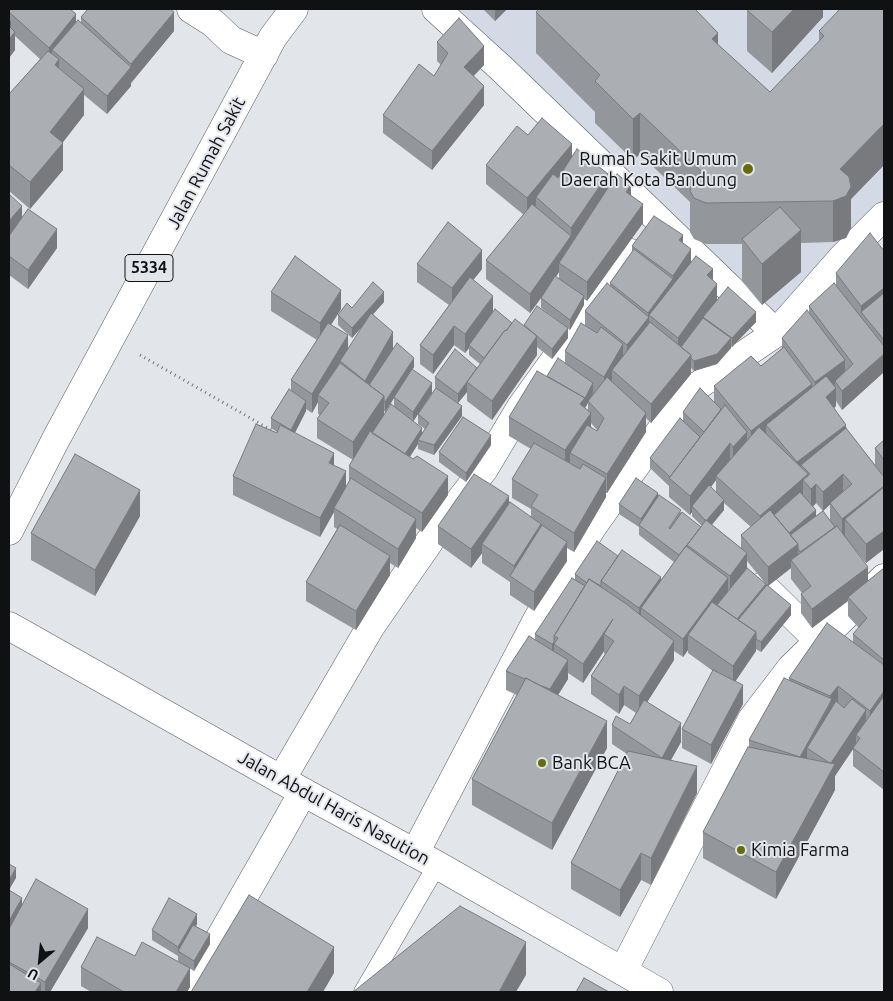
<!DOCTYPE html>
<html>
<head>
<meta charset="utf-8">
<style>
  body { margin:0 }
  #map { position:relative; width:893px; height:1001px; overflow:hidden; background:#e2e5ea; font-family:Ubuntu,sans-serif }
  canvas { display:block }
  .frame { position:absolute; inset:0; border:10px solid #101113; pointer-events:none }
  .north { position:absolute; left:15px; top:936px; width:50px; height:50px; -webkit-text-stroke:4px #e2e5ea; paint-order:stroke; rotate:208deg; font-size:14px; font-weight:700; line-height:20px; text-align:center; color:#101113 }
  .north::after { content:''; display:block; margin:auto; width:18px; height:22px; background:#101113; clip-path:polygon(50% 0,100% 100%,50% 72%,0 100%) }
</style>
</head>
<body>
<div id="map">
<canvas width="893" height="1001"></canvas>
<div class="frame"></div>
<div class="north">U</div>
</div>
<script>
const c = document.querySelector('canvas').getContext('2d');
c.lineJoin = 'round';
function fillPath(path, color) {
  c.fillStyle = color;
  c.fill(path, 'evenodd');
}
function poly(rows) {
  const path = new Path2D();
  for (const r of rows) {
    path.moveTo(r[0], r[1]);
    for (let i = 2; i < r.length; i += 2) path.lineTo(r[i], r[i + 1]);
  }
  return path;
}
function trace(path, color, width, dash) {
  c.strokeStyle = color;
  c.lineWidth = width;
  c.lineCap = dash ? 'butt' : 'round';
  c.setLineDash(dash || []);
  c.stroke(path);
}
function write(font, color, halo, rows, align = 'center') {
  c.font = font + ' Ubuntu,sans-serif';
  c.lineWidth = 4;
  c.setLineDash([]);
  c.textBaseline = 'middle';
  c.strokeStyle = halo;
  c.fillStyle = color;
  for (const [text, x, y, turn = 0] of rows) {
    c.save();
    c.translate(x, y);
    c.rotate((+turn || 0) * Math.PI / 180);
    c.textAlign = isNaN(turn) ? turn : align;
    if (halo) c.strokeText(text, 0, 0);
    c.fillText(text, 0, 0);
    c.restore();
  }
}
const built = poly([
  [445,9,884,9,884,202,851,237,777,326]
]);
const path = poly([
  [140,355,273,431]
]);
const lane = poly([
  [363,992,437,865]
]);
const street = poly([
  [191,9,213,23,231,40,264,55],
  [436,9,501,68,776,333],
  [763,586,819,641],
  [281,780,371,626,436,532,484,469,521,407,632,253],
  [415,853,537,620,591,529,687,393,776,333,842,258,884,216],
  [623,971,752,719,791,668,884,578],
  [189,992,280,833,303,792]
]);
const primary = poly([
  [9,531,56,439,273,37,294,9]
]);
const highway = poly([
  [9,626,303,792,437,865,659,992]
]);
const wall = poly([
  [9,9,81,23,81,17,174,31,131,83,131,86,107,114,84,95,84,115,62,143,63,170,30,209,9,191,9,94,40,59,15,36,15,50,9,58],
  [483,9,507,9,495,21],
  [823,9,823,17,772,73,747,51,747,10],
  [884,9,884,165,851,199,851,228,846,238,833,242,801,243,801,272,762,305,742,281,742,244,706,244,694,239,690,232,690,202,640,154,633,160,595,123,595,112,536,53,536,12,718,45,770,92,819,42,819,31],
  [437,42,484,65,474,76,484,105,432,170,383,133,383,115,434,76,441,65,437,61],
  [528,135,572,156,608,187,631,195,643,223,587,301,584,299,584,305,570,330,541,308,541,298,542,297,530,313,486,279,486,260,524,215,486,184,486,165],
  [559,272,559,279,556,277],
  [9,194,22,218,57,248,28,289,9,275],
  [683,243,691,262,713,280,717,300,756,322,732,347,731,347,731,348,717,364,694,371,691,368,691,374,651,423,646,418,646,432,607,493,606,493,606,497,574,552,567,548,567,561,534,611,510,595,510,582,482,563,482,553,471,568,438,544,438,526,509,504,531,517,531,509,512,498,512,479,531,449,509,436,509,417,547,376,565,363,565,351,585,325,585,311,610,286,610,283,632,252,632,246],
  [588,403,588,410,585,408],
  [591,423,597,430,597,431,591,428],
  [884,251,884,372,842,410,836,401,836,406,834,408,846,429,875,465,875,448,884,440,884,549,866,563,847,540,868,581,884,568,884,790,853,766,853,748,835,776,835,790,776,899,703,858,703,832,749,748,749,740,789,680,789,678,853,642,853,634,859,628,848,616,848,601,812,628,801,613,801,594,802,593,791,579,791,568,768,586,791,615,761,652,756,649,756,651,735,681,743,704,711,764,682,748,682,729,713,671,688,653,688,650,683,657,674,651,674,660,647,702,681,742,671,760,697,793,651,885,641,880,620,917,571,889,571,863,627,754,612,744,612,725,630,724,636,713,624,705,619,714,591,694,591,676,605,654,604,653,604,651,583,683,568,673,568,679,558,695,607,748,552,850,472,805,472,779,517,695,506,690,506,671,535,639,535,634,575,579,575,574,618,556,661,580,674,562,639,535,639,527,619,514,619,504,658,496,701,527,702,526,692,516,692,512,690,515,669,497,669,486,650,468,650,458,683,421,683,412,714,402,714,386,761,366,782,348,782,338,809,313,809,306,836,285,836,273],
  [716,480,716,492,711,487],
  [724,503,751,527,741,535,741,548,712,525,724,510],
  [816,503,823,511,830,504,830,520,816,516,813,507],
  [747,561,765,583,747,569],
  [417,264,482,269,473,280,493,312,512,323,568,338,552,359,537,347,537,355,492,420,467,401,467,392,458,403,462,416,434,455,418,449,418,444,410,457,448,495,422,532,416,528,416,538,398,568,390,563,390,575,356,630,306,601,306,582,337,529,334,527,334,512,320,537,233,495,233,476,277,433,277,432,271,428,271,418,291,390,291,380,317,340,271,311,271,292,341,309,331,325,348,350,364,324,352,338,338,325,338,315,352,308,384,302,373,314,393,348,414,367,412,370,432,393,413,421,422,433,425,429,418,424,418,414,436,388,435,387,435,377,477,368,480,364,469,355,469,348,465,353,454,345,433,374,420,364,420,345,449,305,417,282],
  [398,392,394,397,394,407,384,414,384,411,385,412],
  [318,402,318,414,320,415,317,419,317,438,353,460,349,466,349,481,346,487,334,466,295,433,306,411,306,409,312,413],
  [491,445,466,482,439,462,439,452],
  [140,516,95,596,31,560,31,533],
  [9,890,22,904,88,928,50,992,9,992],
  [197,924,196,926,210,944,194,971,178,961,178,956,152,940,152,930],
  [135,956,190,987,187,992,91,992,81,986,81,967]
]);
const shadedWall = poly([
  [495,9,507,9,495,21],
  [794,9,823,9,823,17,772,73,772,32],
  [174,12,174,31,131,83,131,86,107,114,107,96,131,67,131,64],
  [76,14,76,33,52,50,52,63,49,67,49,48],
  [11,20,11,36,15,32,15,50,9,58,9,23],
  [718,33,718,74,712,39],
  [484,46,484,65,464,85,464,67],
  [59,59,59,86,55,65],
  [484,86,484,105,432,170,432,151],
  [84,89,84,115,50,159,50,132],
  [640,113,640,154,633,160,633,119],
  [884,124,884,165,851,199,851,228,846,238,833,242,833,201,840,169],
  [63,143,63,170,30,209,30,182],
  [572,144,572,163,540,201,536,197,536,205,527,217,527,198],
  [608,174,608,193,571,246,571,228],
  [631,185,631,204,626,192],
  [643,204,643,223,587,301,587,282],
  [22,206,22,225,9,240,9,221],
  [57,229,57,248,28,289,28,270],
  [801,230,801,272,762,305,762,264],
  [683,235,683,254,679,240],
  [571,236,571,255,559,263,559,272,530,313,530,294],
  [691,249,691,268,673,295,673,276],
  [482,250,482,269,452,307,452,288],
  [713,269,713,288,707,275],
  [673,279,673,298,649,315,649,336,627,364,627,345,648,318,648,313],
  [717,284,717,302,703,317,703,322,678,357,678,338],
  [884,288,884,306,861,312,861,325,861,306],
  [341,290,341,309,320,342,320,323],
  [384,292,384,302,352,338,352,328],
  [493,296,493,315,469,345,469,348,465,353,465,334],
  [584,296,584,305,570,330,570,320],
  [756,312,756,322,732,347,732,338],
  [454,326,454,345,433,374,433,355],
  [568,328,568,338,552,359,552,349],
  [393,332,393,351,365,400,365,381],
  [348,335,348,354,340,361,340,366,318,395,318,402,312,413,312,394],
  [537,336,537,355,492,420,492,401],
  [731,338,731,348,717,364,694,371,694,361],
  [623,344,623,363,612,370,612,381,604,396,604,377],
  [884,354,884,372,842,410,842,391],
  [691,355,691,374,651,423,651,404],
  [414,358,414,367,385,412,385,402],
  [845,360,845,379,835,381,835,386,815,401,815,382],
  [467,382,467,392,458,403,458,394],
  [432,383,432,393,413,422,413,412],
  [593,383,593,393,588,402,588,401,588,403,585,408,580,404],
  [812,384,812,403,766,425,766,438,751,450,751,431],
  [836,388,836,406,826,416,826,397],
  [384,396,384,415,353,461,353,442],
  [306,401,306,411,291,440,291,430],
  [462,406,462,416,434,455,434,445],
  [591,413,591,432,570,453,570,463,565,469,565,450],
  [646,413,646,432,607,493,607,474],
  [846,425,846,444,801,465,801,478,797,481,797,462],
  [422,428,422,438,418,440,418,444,403,467,403,457],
  [747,432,747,450,733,466,733,447],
  [491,435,491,445,466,482,466,473],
  [730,443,730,462,716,476,716,480,694,509,692,506,692,512,690,515,690,496],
  [334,453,334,472,329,463],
  [346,471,346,490,334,508,334,512,320,537,320,518],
  [808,474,808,485,803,480,803,497,760,535,760,516],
  [843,474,843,493,823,511,823,492],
  [448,476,448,495,422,532,422,513],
  [606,478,606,497,574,552,574,533],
  [816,484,816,503,811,508,811,489],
  [884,486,884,505,845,519,845,535,842,538,842,519],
  [140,490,140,516,95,596,95,570],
  [658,493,658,503,641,527,641,519],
  [509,496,509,515,482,544,482,553,471,568,471,549],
  [724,500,724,510,706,531,706,521],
  [816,510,816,520,791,541,786,536],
  [416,519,416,538,398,568,398,549],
  [541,524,541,543,514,579,514,566],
  [884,531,884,549,866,563,866,544],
  [567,542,567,561,534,611,534,592],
  [798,544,798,563,791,560,791,568,768,586,768,567],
  [747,553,747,572,730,595,730,576],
  [390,556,390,575,356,630,356,611],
  [868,567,868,586,848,597,848,601,812,628,812,609],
  [661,577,661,596,641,608,641,624,639,627,639,608],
  [728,578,728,597,688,635,688,650,683,657,683,639],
  [766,584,766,593,739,626,736,621],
  [791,605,791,615,761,652,761,642],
  [613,619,613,638,604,634,604,651,583,683,583,664],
  [756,632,756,651,733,685,733,666],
  [674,641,674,660,639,715,639,696],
  [554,642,554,652,552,654,552,644],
  [568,660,568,679,550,708,550,689],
  [743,685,743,704,711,764,711,745],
  [624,686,624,705,619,714,619,695],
  [838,686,838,705,807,748,807,763,800,757,830,704,830,696],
  [884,691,884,710,870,730,870,711],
  [866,710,866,729,856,735,856,745,835,776,835,790,776,899,776,872,830,764],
  [607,721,607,748,552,850,552,823],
  [681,723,681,742,662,776,662,758],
  [697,766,697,793,651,885,651,858],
  [641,853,641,880,620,917,620,890],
  [16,868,16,878,9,890,9,880],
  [22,898,22,917,9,940,9,921],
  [88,909,88,928,50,992,45,992,45,982],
  [197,914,197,924,180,953,178,952,178,947],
  [210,934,210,944,194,971,194,961],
  [526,942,526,975,516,992,499,992],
  [334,947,334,973,323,992,307,992],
  [190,968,190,987,187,992,176,992],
  [41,983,41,992,35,992]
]);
const building = poly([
  [9,9,70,9,76,14,49,48,9,12,9,9],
  [88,9,170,9,174,12,131,64,81,17,88,9],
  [539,9,695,9,718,33,712,39,770,92,824,36,819,31,840,9,884,9,884,124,840,169,849,177,851,187,846,196,833,201,706,203,694,198,690,191,693,179,702,172,640,113,633,119,595,81,600,75,536,12,539,9],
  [748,9,794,9,772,32,747,10,748,9],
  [459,18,484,46,464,67,484,86,432,151,383,115,419,64,434,76,448,53,437,42,459,18],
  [78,20,131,67,107,96,52,50,78,20],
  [9,26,15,32,9,39,9,26],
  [48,51,59,59,55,65,84,89,50,132,63,143,30,182,9,165,9,94,48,51],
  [542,118,572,144,527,198,486,165,517,126,528,135,542,118],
  [577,149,608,174,571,228,536,197,553,174,558,178,577,149],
  [617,174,631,185,626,192,643,204,587,282,559,263,617,174],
  [9,194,22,206,9,221,9,194],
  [532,204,571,236,530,294,486,260,532,204],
  [780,207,801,230,762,264,742,239,780,207],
  [28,209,57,229,28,270,9,256,9,236,28,209],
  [654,216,683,235,679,240,691,249,673,276,632,246,654,216],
  [448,222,482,250,452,288,417,264,448,222],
  [870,233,884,251,884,288,861,306,836,273,870,233],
  [634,249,673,279,648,313,610,283,634,249],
  [295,256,341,290,320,323,271,292,295,256],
  [696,256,713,269,707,275,717,284,678,338,649,315,696,256],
  [555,276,584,296,570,320,541,298,555,276],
  [470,277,493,296,465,334,454,326,433,355,420,345,470,277],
  [373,282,384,292,352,328,338,315,347,303,352,308,373,282],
  [607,283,649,317,627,345,585,311,607,283],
  [834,283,884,346,884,354,842,391,835,381,853,364,809,306,834,283],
  [728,287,756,312,732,338,703,317,728,287],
  [884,293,884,340,861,312,884,293],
  [537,306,568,328,552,349,524,325,537,306],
  [495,309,512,323,506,331,505,330,484,358,469,345,495,309],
  [807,310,845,360,815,382,782,338,807,310],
  [371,313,393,332,365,381,340,361,371,313],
  [703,318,731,338,717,354,694,361,691,358,691,355,681,347,703,318],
  [515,319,537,336,492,401,467,382,505,330,506,331,515,319],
  [650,322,691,355,651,404,612,370,650,322],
  [328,323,348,335,312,394,291,380,328,323],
  [581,323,597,333,601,327,623,344,604,377,565,351,581,323],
  [397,343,414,358,385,402,384,402,384,396,369,385,397,343],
  [784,347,812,384,751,431,714,386,751,356,761,366,784,347],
  [455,349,477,368,458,394,435,377,455,349],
  [558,358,593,383,585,398,547,376,558,358],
  [340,363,384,396,353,442,317,419,329,403,318,395,340,363],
  [412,369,432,383,413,412,394,397,412,369],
  [537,371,585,398,580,404,591,413,565,450,509,417,537,371],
  [826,376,836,388,826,397,846,425,797,462,766,425,826,376],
  [607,377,646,413,607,474,570,453,587,425,597,431,604,418,588,401,607,377],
  [436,388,462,406,434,445,418,440,429,423,418,414,436,388],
  [700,388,721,409,704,432,683,412,700,388],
  [289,389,306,401,291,430,271,418,289,389],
  [391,404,422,428,405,454,372,433,391,404],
  [725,405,747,432,733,447,730,443,690,496,669,478,725,405],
  [463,417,491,435,466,473,439,452,463,417],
  [680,418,700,437,670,477,650,458,680,418],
  [256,424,277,433,280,425,334,453,329,463,346,471,320,518,233,476,256,424],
  [759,427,808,474,760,516,716,476,759,427],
  [846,428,884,477,884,486,842,519,830,503,852,484,843,474,823,492,816,484,811,489,803,480,810,474,801,465,846,428],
  [370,431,413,459,417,456,448,476,422,513,349,466,370,431],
  [884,440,884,460,875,448,884,440],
  [534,443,580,469,583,464,606,478,574,533,531,506,538,495,512,479,534,443],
  [75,454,140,490,95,570,31,533,75,454],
  [474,474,509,496,471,549,438,526,474,474],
  [351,478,416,519,398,549,334,508,351,478],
  [636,478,658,493,641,519,619,504,636,478],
  [709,485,724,500,706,521,692,506,709,485],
  [884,487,884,531,866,544,845,519,884,487],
  [800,492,816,510,789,533,774,515,800,492],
  [659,495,681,510,669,528,670,529,682,512,701,527,687,545,687,547,686,546,679,555,639,525,659,495],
  [510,502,541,524,514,566,482,544,510,502],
  [770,510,798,544,768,567,741,535,770,510],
  [823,511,835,527,800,552,798,548,798,544,790,535,823,511],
  [706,520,747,553,730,576,687,545,706,520],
  [340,525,390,556,356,611,306,582,340,525],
  [542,525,567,542,534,592,510,576,542,525],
  [837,526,868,567,812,609,801,594,811,586,791,560,837,526],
  [597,541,618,556,601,581,601,586,589,579,587,583,575,574,597,541],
  [686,546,728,578,683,639,641,608,686,546],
  [622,550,661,577,639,608,601,581,622,550],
  [747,568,766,584,737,619,717,605,747,568],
  [884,568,884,660,853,634,867,618,848,597,884,568],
  [572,578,585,586,554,636,554,642,552,644,535,634,572,578],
  [589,579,625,603,674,641,639,696,624,686,619,695,591,676,614,641,604,634,613,619,583,664,554,644,558,638,554,636,589,579],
  [767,585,791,605,761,642,756,639,756,632,738,620,767,585],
  [712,602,756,632,733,666,688,635,712,602],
  [827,623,884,665,884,691,870,711,838,686,830,696,789,678,827,623],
  [529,636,568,660,550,689,539,685,526,678,525,679,506,671,529,636],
  [713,670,743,685,711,745,682,729,713,670],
  [526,678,607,721,552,823,472,779,526,678],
  [784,678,832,699,800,757,749,740,784,678],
  [884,696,884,772,853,748,860,738,856,735,884,696],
  [852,699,866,710,831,763,828,762,807,748,836,701,844,708,852,699],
  [644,700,681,723,662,758,612,725,616,716,630,724,644,700],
  [748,747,835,764,776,872,703,832,748,747],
  [628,751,697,766,651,858,641,853,620,890,571,863,628,751],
  [9,864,16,868,9,880,9,864],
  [36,879,88,909,45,982,9,962,9,929,36,879],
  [9,890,22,898,9,921,9,890],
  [249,895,334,947,307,992,191,992,249,895],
  [169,898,197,914,178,947,152,930,169,898],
  [460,906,526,942,499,992,353,992,460,906],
  [193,925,210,934,194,961,178,951,193,925],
  [97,937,135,956,142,942,190,968,176,992,124,992,81,967,97,937],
  [9,964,41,983,35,992,9,992,9,964],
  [584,978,609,992,576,992,584,978]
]);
const markers = [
  [748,169,6,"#676b0d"],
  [542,763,5,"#676b0d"],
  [741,850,5,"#676b0d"]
];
const shields = [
  [149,268,48]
];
const shieldNames = [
  ["5334",149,268]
];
const poiNames = [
  ["Rumah Sakit Umum",737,159,"right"],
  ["Daerah Kota Bandung",737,180,"right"],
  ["Bank BCA",552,763],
  ["Kimia Farma",751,850]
];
const streetNames = [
  ["Jalan Rumah Sakit",206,163,-62],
  ["Jalan Abdul Haris Nasution",334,808,29]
];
fillPath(built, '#d3d9e5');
trace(lane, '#5b5d61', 19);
trace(street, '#5b5d61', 29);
trace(primary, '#5b5d61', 29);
trace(highway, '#5b5d61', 29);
trace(path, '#717377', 3, [1, 4]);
trace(lane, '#fff', 18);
trace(street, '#fff', 28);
trace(primary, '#fff', 28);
trace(highway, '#fff', 28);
fillPath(wall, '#93969a');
fillPath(shadedWall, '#787a7d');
fillPath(building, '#abaeb3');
trace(building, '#787a7d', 1);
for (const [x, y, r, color] of markers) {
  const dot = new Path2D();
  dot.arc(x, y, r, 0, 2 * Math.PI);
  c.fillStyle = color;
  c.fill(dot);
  trace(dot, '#e2e5ea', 2);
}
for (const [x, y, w] of shields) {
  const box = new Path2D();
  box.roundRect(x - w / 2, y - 13.5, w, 27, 4);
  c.fillStyle = '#e2e5ea';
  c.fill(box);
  trace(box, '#101113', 1);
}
write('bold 16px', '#101113', null, shieldNames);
write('18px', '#101113', '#e2e5ea', poiNames, 'left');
write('18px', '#101113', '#e2e5ea', streetNames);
</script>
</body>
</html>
